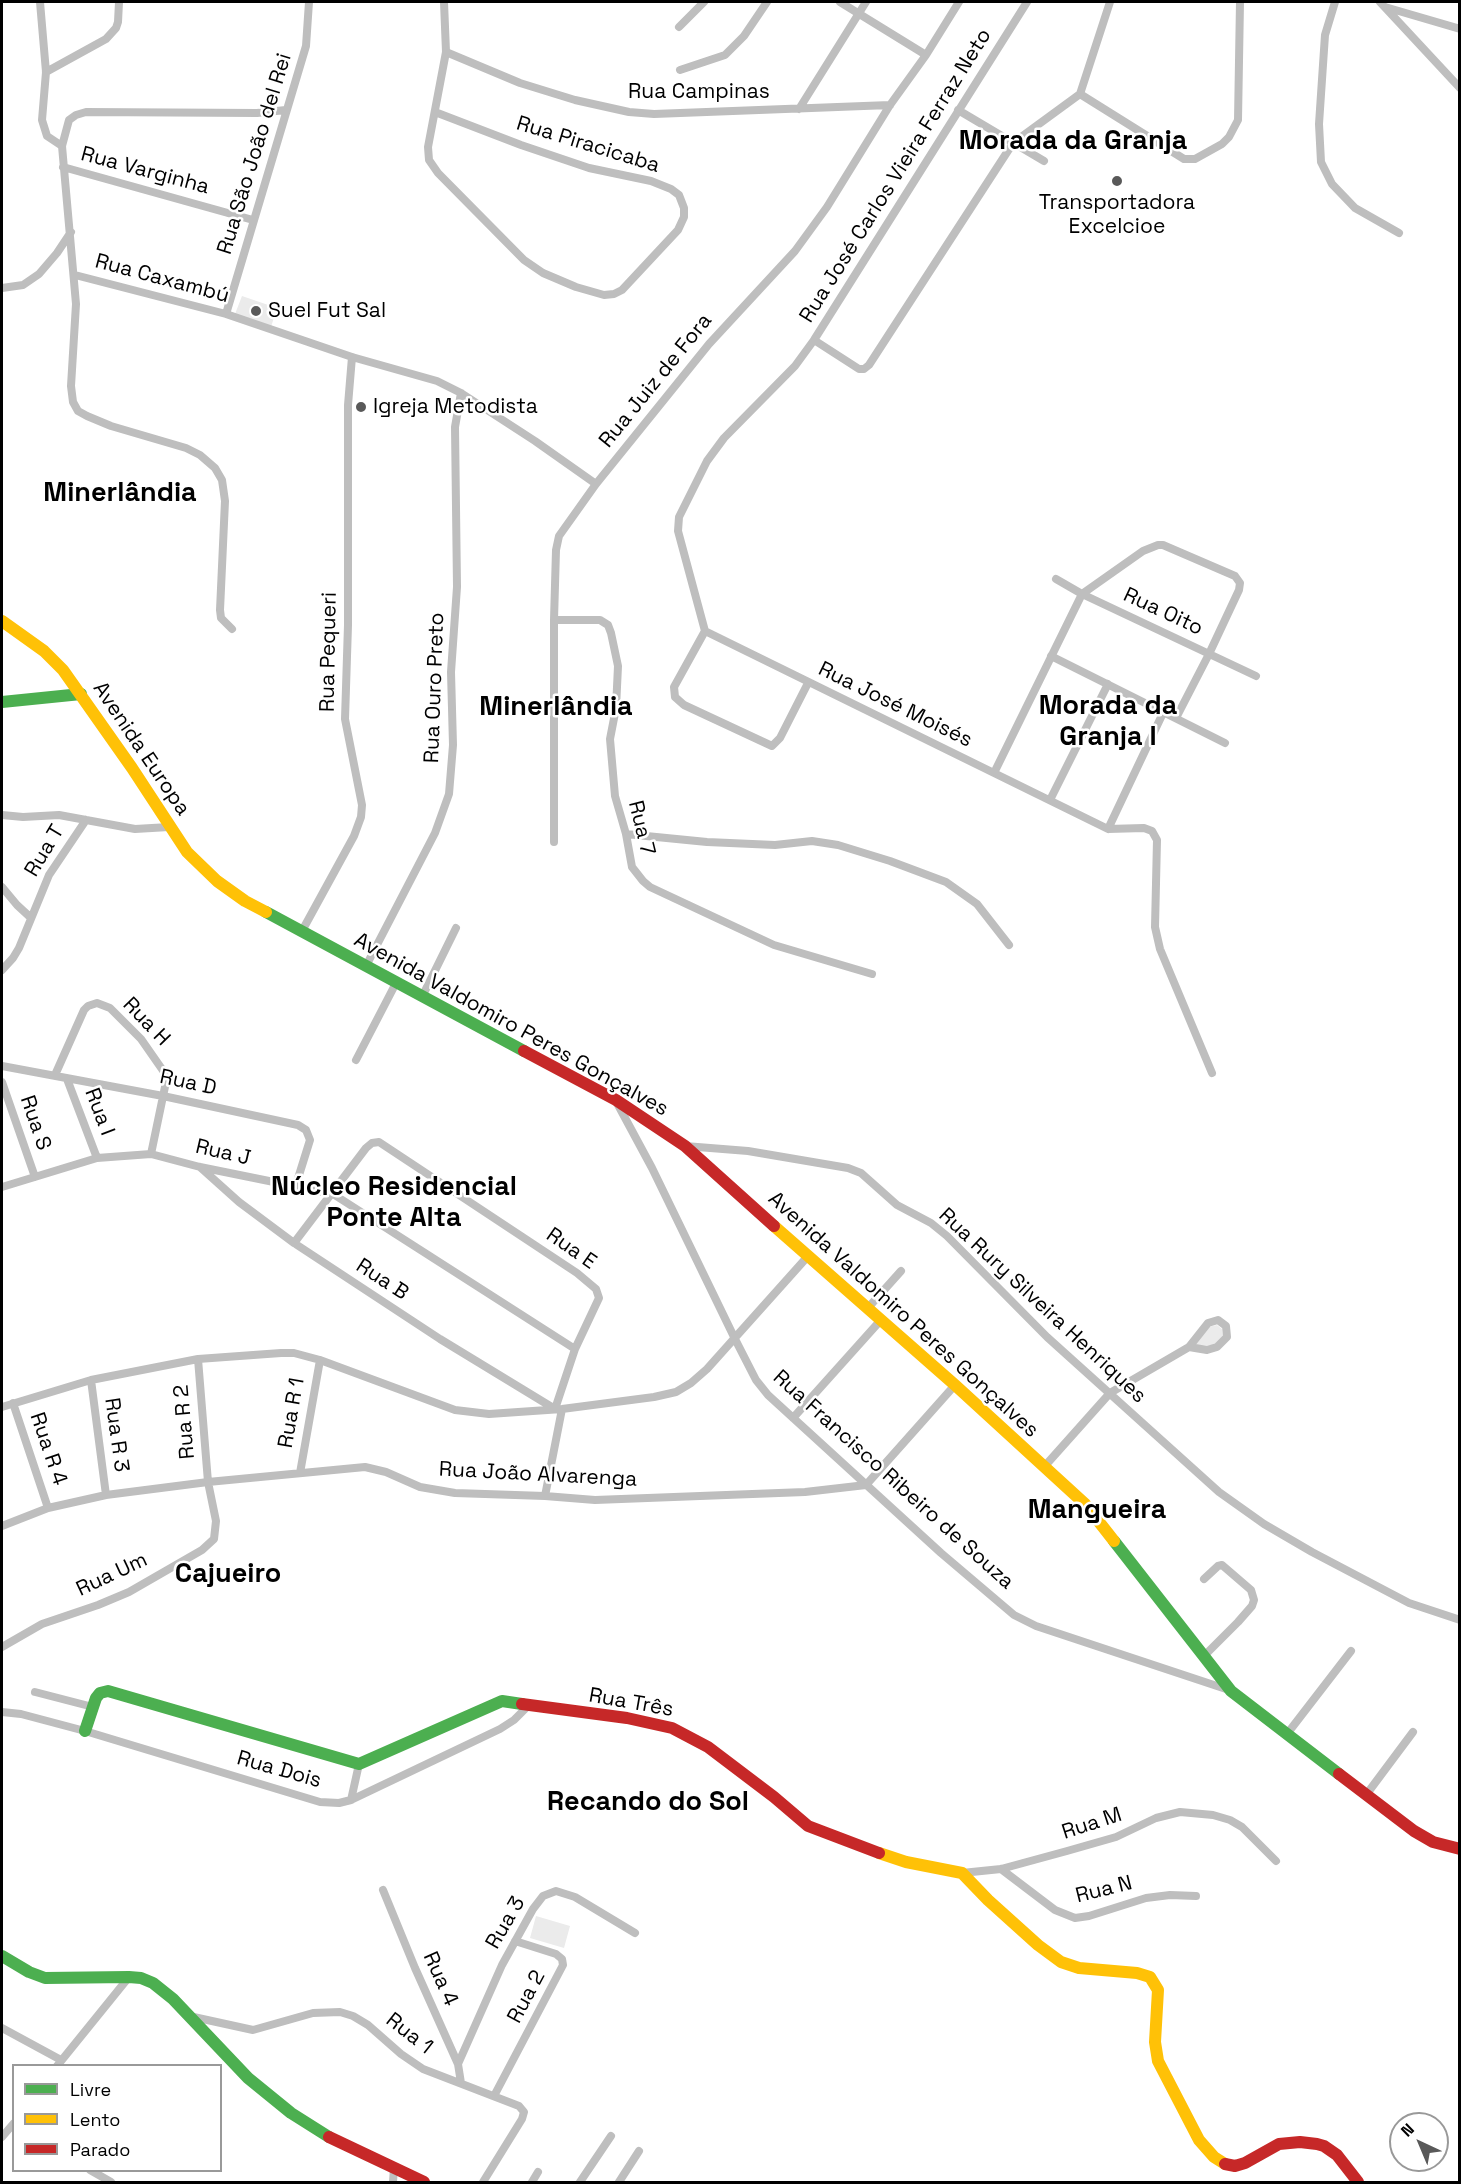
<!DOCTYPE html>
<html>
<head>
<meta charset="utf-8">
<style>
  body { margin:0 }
  #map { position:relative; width:1461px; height:2184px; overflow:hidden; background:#fff; font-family:"Space Grotesk",sans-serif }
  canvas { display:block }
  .frame { position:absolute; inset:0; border:3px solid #000; pointer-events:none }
  .legend { position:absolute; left:12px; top:2064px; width:210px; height:108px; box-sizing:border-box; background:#fff; border:2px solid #999; margin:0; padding:8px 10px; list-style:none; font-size:18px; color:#000 }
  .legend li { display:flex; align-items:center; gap:12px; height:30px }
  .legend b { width:30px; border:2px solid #999 }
  .north { position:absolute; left:1389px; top:2112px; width:60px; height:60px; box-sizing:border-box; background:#fff; border:2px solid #999; border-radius:50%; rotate:316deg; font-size:16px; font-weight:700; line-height:24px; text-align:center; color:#000 }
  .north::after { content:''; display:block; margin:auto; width:21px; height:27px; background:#595959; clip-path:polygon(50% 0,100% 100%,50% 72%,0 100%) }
</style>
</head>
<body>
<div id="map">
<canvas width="1461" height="2184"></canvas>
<div class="frame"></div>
<ul class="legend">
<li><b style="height:8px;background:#4caf50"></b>Livre</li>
<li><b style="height:8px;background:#ffc107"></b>Lento</li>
<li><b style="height:8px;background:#c62828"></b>Parado</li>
</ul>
<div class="north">N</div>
</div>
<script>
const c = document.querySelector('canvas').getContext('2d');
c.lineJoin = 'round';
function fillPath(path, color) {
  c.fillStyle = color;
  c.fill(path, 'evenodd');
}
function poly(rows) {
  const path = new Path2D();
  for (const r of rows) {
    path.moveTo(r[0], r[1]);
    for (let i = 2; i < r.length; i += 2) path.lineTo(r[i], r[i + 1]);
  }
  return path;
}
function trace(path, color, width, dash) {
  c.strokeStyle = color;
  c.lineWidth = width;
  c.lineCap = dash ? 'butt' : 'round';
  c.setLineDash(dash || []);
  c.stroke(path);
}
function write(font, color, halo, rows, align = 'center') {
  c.font = font + ' "Space Grotesk",sans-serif';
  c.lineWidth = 5;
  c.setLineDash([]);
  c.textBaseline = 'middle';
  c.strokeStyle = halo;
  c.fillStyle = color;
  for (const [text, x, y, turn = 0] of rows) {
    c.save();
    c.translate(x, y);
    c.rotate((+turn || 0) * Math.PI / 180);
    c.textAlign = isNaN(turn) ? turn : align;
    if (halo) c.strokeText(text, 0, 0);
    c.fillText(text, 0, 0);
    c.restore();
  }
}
const green = poly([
  [242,296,277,308,271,327,235,314],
  [1217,1325,1222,1329,1223,1337,1213,1346,1193,1345,1208,1327],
  [536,1916,570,1926,564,1948,530,1938]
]);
const street = poly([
  [40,2,46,72,42,120,47,136,62,146],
  [840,2,926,55],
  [1027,2,814,340,795,366,724,438,707,461,679,517,678,531,705,631,1108,829,1144,828,1152,831,1157,840,1155,927,1160,949,1212,1073],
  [1335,2,1325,35,1319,124,1321,162,1332,184,1355,208,1399,233],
  [1380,2,1460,88],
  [1385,7,1460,29],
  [679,27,704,2],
  [446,52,520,83,575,100,629,112,654,114,890,105],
  [680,70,725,55,744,36,767,2],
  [46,72,106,39,116,28,118,22,119,2],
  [1080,94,1184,159,1195,159,1222,144,1229,137,1238,120,1240,2],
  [799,109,866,2],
  [958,110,1044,161],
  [435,112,521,145,589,168,651,181,671,189,679,195,684,208,684,217,678,230,622,290,614,294,604,295,576,287,543,273,524,260,438,173,429,160,428,147,446,52,444,2],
  [63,167,253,220],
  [75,275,226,314,352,357,437,381,461,393,535,441,596,484],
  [2,288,23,285,39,274,57,253,71,232],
  [226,314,306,46,309,2],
  [814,340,859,369,864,369,869,365,1013,143,1080,94,1110,2],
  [1056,579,1082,594,1256,676],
  [554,620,600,620,608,625,611,633,618,666,616,708,610,739,615,796,626,834,632,867,643,881,650,887,774,945,872,974],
  [232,629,221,618,220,610,225,501,222,480,215,468,200,455,186,448,111,426,87,416,78,411,73,402,71,386,76,304,62,146,69,120,76,115,86,112,257,113,286,110],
  [705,631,674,687,675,697,684,705,772,746,780,738,808,683],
  [1051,656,1225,743],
  [994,773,1082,594,1143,551,1158,545,1163,545,1235,576,1240,583,1239,590,1209,654,1176,718],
  [1050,800,1108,684],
  [2,815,23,817,59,815,135,829,169,827],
  [1108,829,1163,713],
  [626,834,707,842,775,845,812,841,838,845,890,861,946,882,977,904,1009,945],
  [554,842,554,620,556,550,559,536,596,484,709,344,795,251,827,207,890,105,926,55,959,2],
  [2,887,17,905,30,917],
  [302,931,354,836,361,817,362,805,345,719,348,625,348,405,352,357],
  [366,966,435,833,449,794,453,745,451,672,457,587,455,427,461,393],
  [2,970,13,958,19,948,49,875,86,820],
  [422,997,456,928],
  [356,1060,396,983],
  [2,1066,163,1096,298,1125,306,1130,310,1140,295,1188],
  [55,1075,84,1010,88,1006,97,1003,110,1008,141,1039,164,1072,166,1082,151,1154],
  [67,1079,97,1158],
  [2,1082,35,1177],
  [617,1103,652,1168,735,1339,756,1380,768,1395,941,1553,1014,1615,1036,1626,1229,1690],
  [685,1146,748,1151,848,1168,861,1173,897,1205,931,1223,947,1236,1047,1337,1219,1492,1264,1524,1312,1552,1409,1603,1460,1620],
  [200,1167,239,1202,294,1243,440,1339,555,1409,575,1349,599,1298,596,1289,577,1273,379,1142,372,1143,366,1148,294,1243],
  [2,1187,97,1158,151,1154,200,1167,333,1194,575,1349],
  [867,1309,901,1271],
  [91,1380,106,1495],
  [13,1403,48,1508],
  [2,1407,91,1380,198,1359,281,1353,294,1353,320,1360,455,1410,489,1414,562,1409,654,1397,676,1392,691,1383,707,1369,809,1255],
  [793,1418,880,1321],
  [1044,1467,1110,1393,1189,1347,1208,1323,1218,1320,1226,1326,1227,1337,1217,1347,1207,1350,1189,1347],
  [300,1473,320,1360],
  [545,1496,562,1409],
  [2,1526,48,1508,106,1495,208,1482,365,1467,386,1472,420,1487,455,1493,545,1496,595,1500,805,1492,866,1485,955,1385],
  [2,1647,42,1624,98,1605,129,1592,202,1550,214,1539,216,1521,208,1482,198,1359],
  [1203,1657,1238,1622,1252,1606,1254,1600,1251,1590,1222,1565,1218,1566,1204,1579],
  [35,1692,93,1707],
  [2,1712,21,1714,85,1731,320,1802,339,1803,351,1800,500,1729,514,1720,529,1705],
  [1287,1734,1351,1651],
  [1366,1795,1413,1732],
  [351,1800,359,1764],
  [1001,1869,1055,1910,1075,1918,1089,1916,1146,1898,1170,1895,1196,1896],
  [962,1873,1001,1869,1067,1851,1116,1837,1156,1818,1180,1812,1213,1815,1230,1820,1242,1827,1276,1861],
  [383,1890,415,1968,458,2064,461,2083],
  [189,2016,253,2030,313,2013,340,2012,353,2016,368,2025,401,2054,423,2069,519,2106,524,2112,522,2119,483,2182],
  [2,2028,61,2060],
  [458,2064,502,1965,533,1909,543,1896,556,1891,575,1897,635,1933],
  [57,2066,129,1977],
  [494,2096,563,1965,562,1959,556,1954,515,1941],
  [2,2137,14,2123],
  [90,2170,111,2182],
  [393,2182,394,2168],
  [532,2182,538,2172],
  [580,2182,611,2136],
  [619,2182,639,2151]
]);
const fast = poly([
  [2,702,81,694],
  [266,912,524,1051],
  [1114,1541,1231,1691,1339,1774],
  [85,1731,96,1698,100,1693,108,1691,359,1764,502,1701,522,1704],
  [2,1956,29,1972,45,1978,129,1977,141,1978,153,1983,173,1999,248,2078,291,2113,329,2137]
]);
const slow = poly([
  [2,621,44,651,63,670,132,768,187,852,217,881,245,901,266,912],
  [774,1226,955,1385,1085,1504,1114,1541],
  [879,1853,906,1862,962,1873,988,1900,1038,1945,1061,1962,1079,1968,1137,1973,1150,1977,1158,1990,1155,2042,1158,2061,1199,2140,1214,2157,1225,2164]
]);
const jam = poly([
  [524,1051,616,1100,685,1146,774,1226],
  [522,1704,627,1718,672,1728,708,1747,774,1797,808,1826,879,1853],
  [1339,1774,1414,1831,1433,1842,1460,1849],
  [329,2137,424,2182],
  [1225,2164,1235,2166,1245,2163,1279,2144,1300,2142,1317,2144,1324,2146,1337,2155,1358,2182]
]);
const markers = [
  [1117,181,6,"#595959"],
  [256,311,6,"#595959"],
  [361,407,6,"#595959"]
];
const streetNames = [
  ["Rua Campinas",699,92],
  ["Rua Piracicaba",588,145,17],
  ["Rua São João del Rei",255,154,-73],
  ["Rua Varginha",145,171,15],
  ["Rua José Carlos Vieira Ferraz Neto",896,176,-58],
  ["Rua Caxambú",162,279,15],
  ["Rua Juiz de Fora",656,381,-51],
  ["Rua Oito",1163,612,25],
  ["Rua Pequeri",329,652,-89],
  ["Rua Ouro Preto",435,688,-88],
  ["Rua José Moisés",895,705,26],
  ["Avenida Europa",141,749,56],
  ["Rua 7",641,828,76],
  ["Rua T",45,851,-59],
  ["Rua H",146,1022,46],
  ["Avenida Valdomiro Peres Gonçalves",511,1025,29],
  ["Rua D",188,1083,12],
  ["Rua I",99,1112,69],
  ["Rua S",35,1123,71],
  ["Rua J",223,1153,13],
  ["Rua E",571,1249,35],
  ["Rua B",382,1280,33],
  ["Rua Rury Silveira Henriques",1042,1306,43],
  ["Avenida Valdomiro Peres Gonçalves",903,1315,42],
  ["Rua R 1",292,1413,-80],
  ["Rua R 2",185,1422,-95],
  ["Rua R 3",116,1435,82],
  ["Rua R 4",48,1449,71],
  ["Rua João Alvarenga",538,1475,3],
  ["Rua Francisco Ribeiro de Souza",893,1480,42],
  ["Rua Um",112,1575,-25],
  ["Rua Três",631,1703,10],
  ["Rua Dois",279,1770,16],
  ["Rua M",1092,1824,-18],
  ["Rua N",1104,1890,-14],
  ["Rua 3",506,1923,-60],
  ["Rua 4",440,1979,66],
  ["Rua 2",527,1997,-62],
  ["Rua 1",409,2034,38]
];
const poiNames = [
  ["Transportadora",1117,203,"center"],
  ["Excelcioe",1117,227,"center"],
  ["Suel Fut Sal",268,311],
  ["Igreja Metodista",373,407]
];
const districtNames = [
  ["Morada da Granja",1073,142],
  ["Minerlândia",120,494],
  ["Morada da",1108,707],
  ["Granja I",1108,738],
  ["Minerlândia",556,708],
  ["Núcleo Residencial",394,1188],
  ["Ponte Alta",394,1219],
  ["Mangueira",1097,1511],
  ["Cajueiro",228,1575],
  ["Recando do Sol",648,1803]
];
fillPath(green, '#ebebeb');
trace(street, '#bebebe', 8);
trace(fast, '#4caf50', 12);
trace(slow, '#ffc107', 12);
trace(jam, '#c62828', 12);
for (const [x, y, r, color] of markers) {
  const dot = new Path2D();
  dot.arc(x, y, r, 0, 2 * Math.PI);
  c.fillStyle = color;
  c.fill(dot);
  trace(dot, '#fff', 2);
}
write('21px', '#000', '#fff', streetNames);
write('21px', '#000', '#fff', poiNames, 'left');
write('bold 27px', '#000', '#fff', districtNames);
</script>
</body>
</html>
